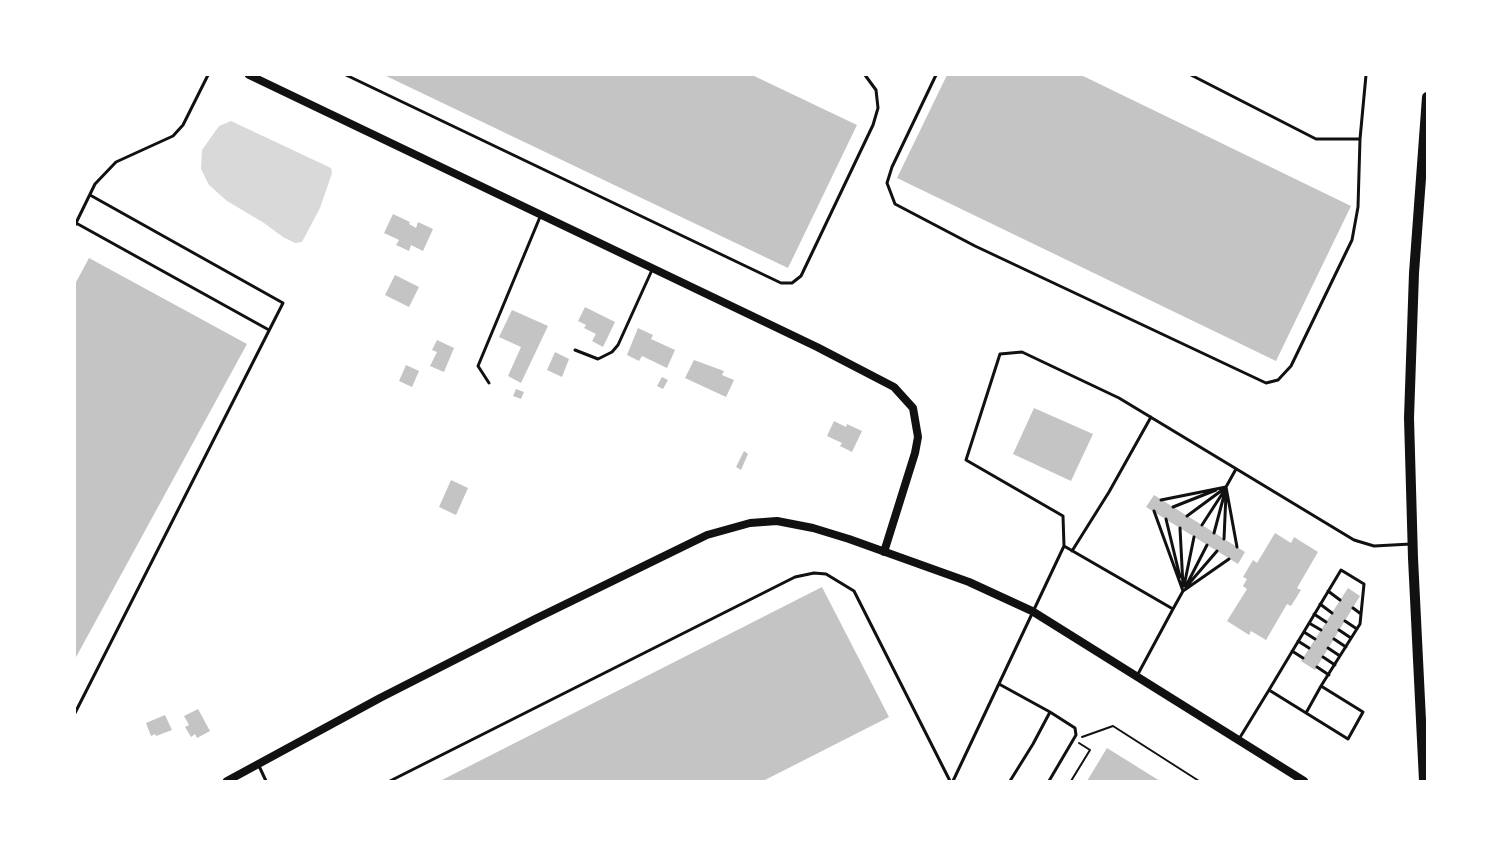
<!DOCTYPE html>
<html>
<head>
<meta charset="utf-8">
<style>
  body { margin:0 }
  #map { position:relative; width:1502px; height:856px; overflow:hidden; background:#fff; font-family:Manrope,sans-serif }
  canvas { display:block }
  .frame { position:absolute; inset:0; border:76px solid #fff; pointer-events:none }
</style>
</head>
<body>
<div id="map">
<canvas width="1502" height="856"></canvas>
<div class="frame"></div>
</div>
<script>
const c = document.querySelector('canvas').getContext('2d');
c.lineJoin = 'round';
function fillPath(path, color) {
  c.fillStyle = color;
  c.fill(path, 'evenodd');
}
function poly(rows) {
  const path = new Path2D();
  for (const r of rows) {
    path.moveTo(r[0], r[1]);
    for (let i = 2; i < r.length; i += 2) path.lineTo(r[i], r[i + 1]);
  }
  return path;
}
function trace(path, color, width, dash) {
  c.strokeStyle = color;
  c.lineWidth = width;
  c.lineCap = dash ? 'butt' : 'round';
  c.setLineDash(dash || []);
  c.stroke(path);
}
const water = poly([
  [231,121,331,168,332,173,320,208,302,242,295,243,283,237,264,223,227,201,209,185,201,169,202,150,219,126]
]);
const building = poly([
  [384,75,752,75,857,125,788,268],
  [947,75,1081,75,1351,206,1276,361,897,178],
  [393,214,410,222,409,224,416,228,418,222,433,229,423,251,411,245,409,251,396,245,399,240,384,233],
  [89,258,247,344,75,659,75,284],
  [395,275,419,287,409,307,385,295],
  [585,307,615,322,603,347,592,341,596,334,584,328,586,325,578,321],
  [512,310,548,326,521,383,508,376,521,347,499,337],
  [638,328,653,335,651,339,675,350,667,368,642,356,639,361,627,355],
  [437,340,454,348,444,372,430,366,437,352,432,350],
  [555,352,569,359,562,377,547,370],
  [694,360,724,371,722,375,734,380,726,397,685,378],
  [406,365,419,371,412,387,399,381],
  [662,377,668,380,663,389,657,386],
  [516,389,524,392,521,399,513,396],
  [1034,408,1093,434,1071,481,1013,454],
  [834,421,846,427,847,424,862,431,852,452,840,446,842,443,827,436],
  [744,451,748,454,741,470,736,467],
  [451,480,468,488,456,515,439,507],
  [1154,495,1245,552,1238,564,1146,507],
  [1275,533,1291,543,1294,537,1318,552,1297,588,1301,590,1291,606,1287,604,1266,640,1251,631,1249,635,1227,621,1247,589,1243,586,1247,579,1243,577,1253,560,1257,563],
  [822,587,889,717,763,781,440,781],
  [1348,588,1360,596,1315,670,1301,661],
  [198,709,210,731,197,738,195,734,191,737,185,727,189,725,184,716],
  [165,715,172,730,156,736,155,734,151,736,146,723],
  [1107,748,1160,781,1087,781]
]);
const path = poly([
  [1082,737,1113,726,1199,781],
  [1071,781,1090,750,1079,743]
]);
const service = poly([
  [346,75,781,283,792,283,801,276,873,125,878,108,876,90,865,75],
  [936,75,892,167,887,183,895,204,975,246,1266,383,1278,380,1291,366,1352,240,1358,207,1360,139,1366,75],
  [1191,75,1316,139,1360,139],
  [76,223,269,330],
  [75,225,95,184,116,162,173,136,183,125,208,75],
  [575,350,598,359,612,352,618,345,652,270],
  [489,383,478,366,540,217],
  [1226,487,1237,547],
  [1161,500,1226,487,1236,469],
  [1173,507,1216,490],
  [1154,511,1183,591,1173,609],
  [1187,516,1225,488],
  [1166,519,1180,577],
  [1202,525,1224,491],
  [1180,528,1183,586],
  [1214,533,1226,488],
  [1224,539,1226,494],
  [1064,546,1063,516,966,460,1000,354,1022,352,1119,398,1354,540,1374,546,1411,544],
  [1072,551,1109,492,1151,417],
  [1187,584,1207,545],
  [1184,586,1194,537],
  [1186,587,1217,551],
  [1183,591,1229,559],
  [1328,591,1340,600],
  [1320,604,1332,613],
  [1353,608,1361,614],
  [1314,614,1326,622],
  [1345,621,1357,629],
  [1309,623,1321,630],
  [1339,630,1351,638],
  [1304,632,1315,639],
  [1334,639,1346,647],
  [1298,641,1309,648],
  [1328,648,1340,656],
  [1292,651,1303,658],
  [1323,657,1335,665],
  [1317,667,1329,675],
  [999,684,1050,712,1075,728,1076,735,1049,781],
  [75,713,283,303,90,195],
  [1306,713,1321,686],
  [1239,739,1269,690,1348,739,1363,712,1321,686,1360,624,1364,584,1341,570,1269,690],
  [259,766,266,781],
  [390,781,795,577,814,573,826,574,854,591,950,781],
  [953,781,1064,546,1173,609,1138,674],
  [1010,781,1033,744,1050,712]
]);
const tertiary = poly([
  [249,75,817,347,894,387,913,408,918,437,915,453,884,552],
  [227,781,380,698,535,619,707,535,750,523,777,521,813,528,849,539,969,582,1032,611,1304,781]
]);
const primary = poly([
  [1424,781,1413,558,1409,418,1414,273,1427,97]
]);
fillPath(water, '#d9d9d9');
fillPath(building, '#c4c4c4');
trace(path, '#111', 2);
trace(service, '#111', 3);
trace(tertiary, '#111', 8);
trace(primary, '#111', 10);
</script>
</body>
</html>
